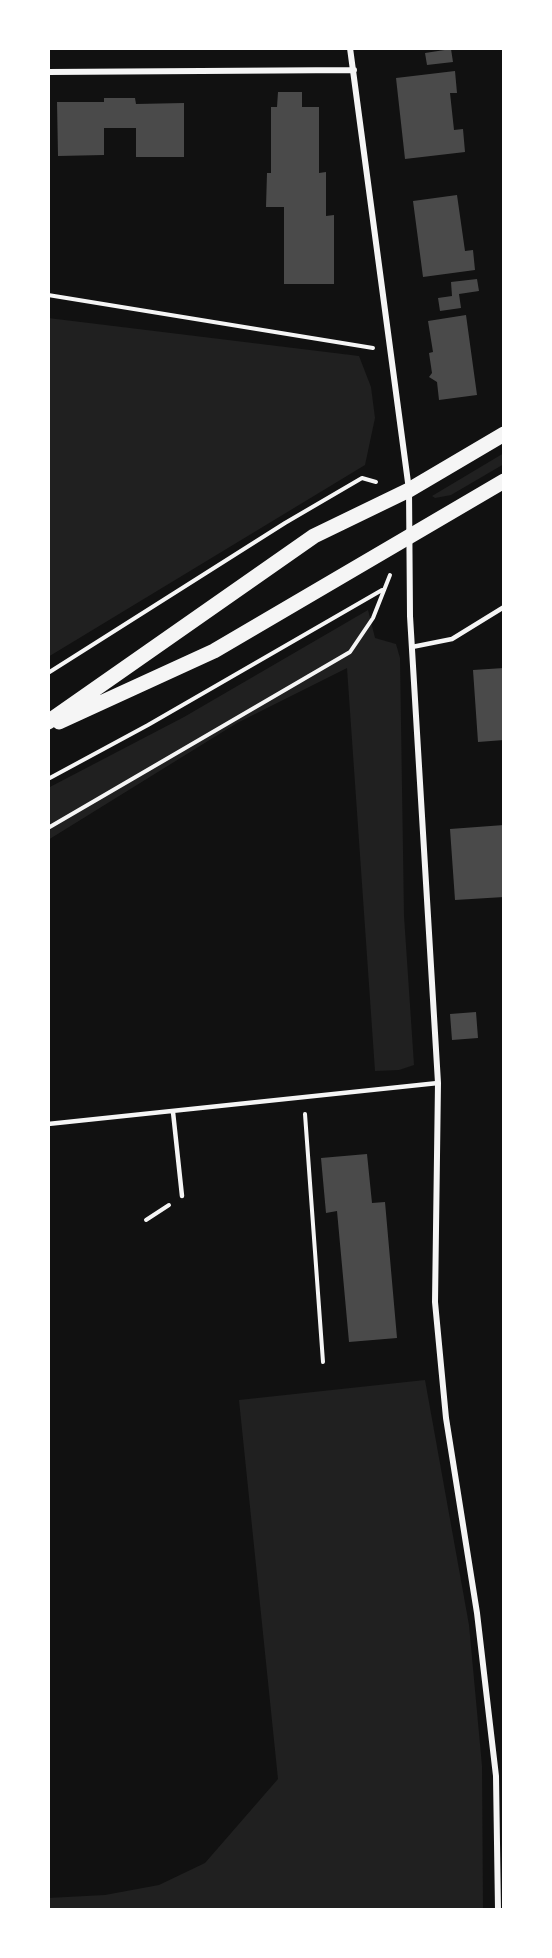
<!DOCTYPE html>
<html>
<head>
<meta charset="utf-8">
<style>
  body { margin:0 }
  #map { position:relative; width:552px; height:1958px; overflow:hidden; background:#111; font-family:Jost,sans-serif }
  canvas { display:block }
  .frame { position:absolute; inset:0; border:50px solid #fff; pointer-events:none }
</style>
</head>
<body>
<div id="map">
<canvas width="552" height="1958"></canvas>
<div class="frame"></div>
</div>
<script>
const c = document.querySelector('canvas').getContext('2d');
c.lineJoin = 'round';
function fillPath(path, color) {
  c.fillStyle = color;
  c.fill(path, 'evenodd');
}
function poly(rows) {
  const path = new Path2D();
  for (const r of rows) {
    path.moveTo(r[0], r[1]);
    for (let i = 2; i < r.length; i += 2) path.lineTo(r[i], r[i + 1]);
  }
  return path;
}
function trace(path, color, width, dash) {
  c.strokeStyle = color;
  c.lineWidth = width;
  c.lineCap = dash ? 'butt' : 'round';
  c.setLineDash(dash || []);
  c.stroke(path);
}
const green = poly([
  [48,318,359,356,371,387,375,418,365,465,48,657],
  [504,453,504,464,451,495,435,498,432,496],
  [368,610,375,638,396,644,400,658,404,916,414,1065,399,1070,375,1071,347,668,237,723,48,840,48,788,184,717],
  [425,1380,469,1625,482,1766,483,1910,48,1910,48,1898,105,1895,159,1885,205,1863,278,1779,239,1400]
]);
const building = poly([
  [451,49,453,62,427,65,425,53],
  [455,71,457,93,450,93,454,130,463,129,465,152,405,159,396,78],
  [278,92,302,92,302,107,319,107,319,173,326,172,326,216,334,215,334,284,284,284,284,207,266,207,267,173,271,173,271,107,277,107],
  [104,98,135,98,136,104,184,103,184,157,136,157,136,128,104,128,104,155,58,156,57,102,104,102],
  [457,195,465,251,473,250,475,270,423,277,413,201],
  [477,279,479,291,459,294,461,308,440,311,438,298,452,296,451,282],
  [466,315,477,395,439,400,437,382,429,377,432,373,429,353,433,352,428,321],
  [504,668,504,740,478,742,473,670],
  [504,825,504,897,455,900,450,829],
  [476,1012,478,1038,452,1040,450,1014],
  [367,1154,372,1203,385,1202,397,1338,349,1342,337,1211,326,1213,321,1158]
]);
const path = poly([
  [48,295,373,348],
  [48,673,285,523,362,478,376,482],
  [48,779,148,725,382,590],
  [48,828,350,652,373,618,390,575],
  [305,1114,323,1362],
  [146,1220,169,1205]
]);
const service = poly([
  [412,647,452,639,504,607],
  [173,1112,182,1196],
  [48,1124,438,1083]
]);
const minor = poly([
  [350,48,409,490,410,616,438,1083,435,1302,446,1418,477,1613,496,1776,498,1910],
  [48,72,354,70]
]);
const primary = poly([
  [48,722,314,536,409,490,504,434],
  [59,722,214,651,504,481]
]);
fillPath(green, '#202020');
fillPath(building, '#4a4a4a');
trace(path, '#f5f5f5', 4);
trace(service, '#f5f5f5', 4.5);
trace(minor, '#f5f5f5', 6);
trace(primary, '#f5f5f5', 15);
</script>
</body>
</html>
